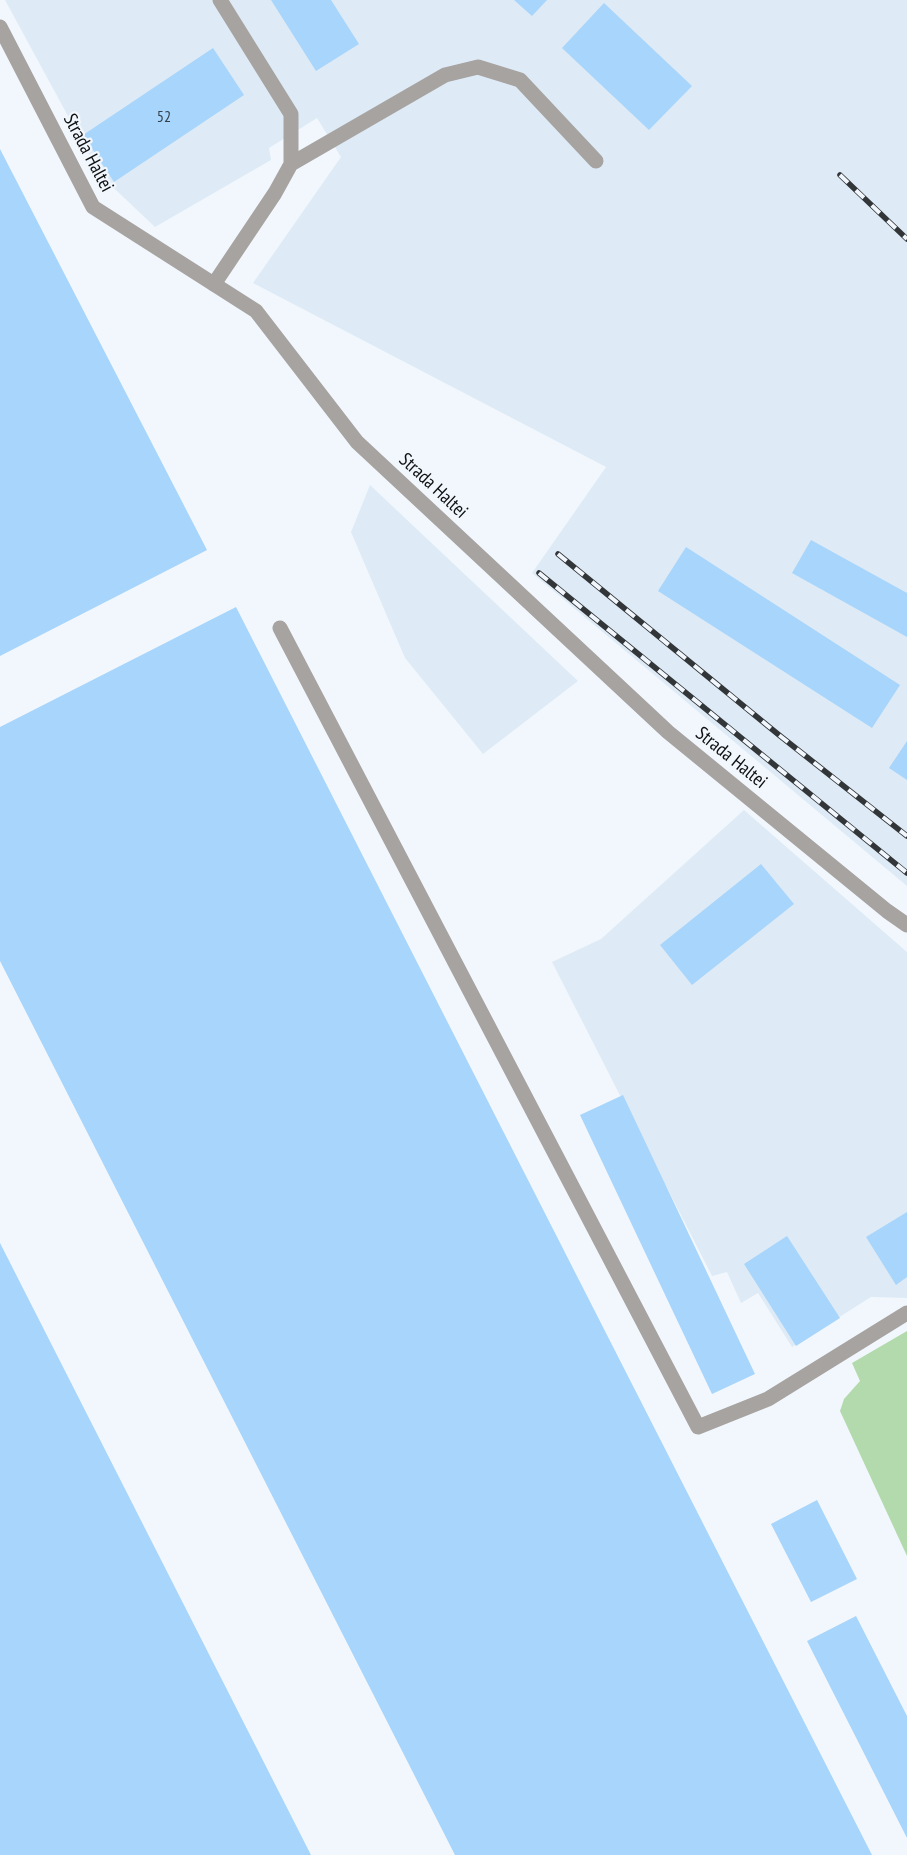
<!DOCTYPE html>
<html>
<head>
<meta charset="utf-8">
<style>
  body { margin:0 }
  canvas { display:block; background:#f1f7fc }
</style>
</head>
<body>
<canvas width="907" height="1855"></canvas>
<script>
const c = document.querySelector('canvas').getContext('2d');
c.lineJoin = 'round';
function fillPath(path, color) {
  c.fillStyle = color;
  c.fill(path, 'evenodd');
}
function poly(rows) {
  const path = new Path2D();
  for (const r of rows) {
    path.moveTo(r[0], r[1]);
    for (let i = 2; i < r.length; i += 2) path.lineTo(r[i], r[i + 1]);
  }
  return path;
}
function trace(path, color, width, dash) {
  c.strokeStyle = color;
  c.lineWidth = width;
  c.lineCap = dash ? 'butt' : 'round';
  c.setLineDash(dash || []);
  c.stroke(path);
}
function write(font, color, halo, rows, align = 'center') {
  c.font = font + ' "PT Sans Narrow",sans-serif';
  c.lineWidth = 4.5;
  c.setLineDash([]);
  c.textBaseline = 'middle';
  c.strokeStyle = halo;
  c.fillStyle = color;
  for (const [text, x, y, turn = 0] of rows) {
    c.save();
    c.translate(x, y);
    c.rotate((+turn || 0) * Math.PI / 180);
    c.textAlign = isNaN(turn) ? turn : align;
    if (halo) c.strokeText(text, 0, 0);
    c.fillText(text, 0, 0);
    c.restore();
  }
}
const built = poly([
  [5,0,907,0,907,886,532,573,606,467,253,283,341,157,317,118,269,148,271,160,155,227,100,175],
  [370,485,578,681,483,754,405,658,351,532],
  [744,810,907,952,907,1298,871,1297,792,1347,758,1293,741,1303,727,1272,712,1276,552,962,601,939]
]);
const green = poly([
  [907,1331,907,1556,840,1411,844,1399,860,1381,852,1363]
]);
const building = poly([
  [271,0,331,0,359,44,316,71],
  [514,0,547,0,532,16],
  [604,3,692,86,649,130,562,48],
  [213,48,244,95,114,182,83,135],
  [0,149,207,550,0,656],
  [811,540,907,593,907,637,792,573],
  [686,547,900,685,872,728,658,591],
  [236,607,872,1855,455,1855,0,961,0,727],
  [907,741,907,780,889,768],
  [761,864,794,904,692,985,660,945],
  [623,1095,755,1374,712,1394,580,1115],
  [907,1212,907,1277,896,1285,866,1237],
  [787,1236,840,1318,796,1346,744,1264],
  [0,1243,311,1855,0,1855],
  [817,1500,857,1579,811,1602,771,1524],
  [856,1616,907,1716,907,1838,807,1641]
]);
const service = poly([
  [291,164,445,75,478,67,520,80,596,161],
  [214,284,275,193,291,164,291,114,220,0],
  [280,628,698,1427,768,1399,907,1313]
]);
const minor = poly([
  [0,27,93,207,256,311,357,442,668,732,887,911,907,925]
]);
const rail = poly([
  [840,175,907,239],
  [558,554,779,735,907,836],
  [539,573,907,873]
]);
const numberNames = [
  ["52",164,117]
];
const streetNames = [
  ["Strada Haltei",88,153,62],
  ["Strada Haltei",433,486,43],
  ["Strada Haltei",731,758,39]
];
fillPath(built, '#deebf6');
fillPath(green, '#b3daac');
fillPath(building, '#a8d5fb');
trace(service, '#a6a3a1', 15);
trace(minor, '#a6a3a1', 15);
trace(rail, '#333638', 5.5);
trace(rail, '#f1f7fc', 4, [11]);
write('16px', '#34414c', null, numberNames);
write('19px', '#0e1012', '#f1f7fc', streetNames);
</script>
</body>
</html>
